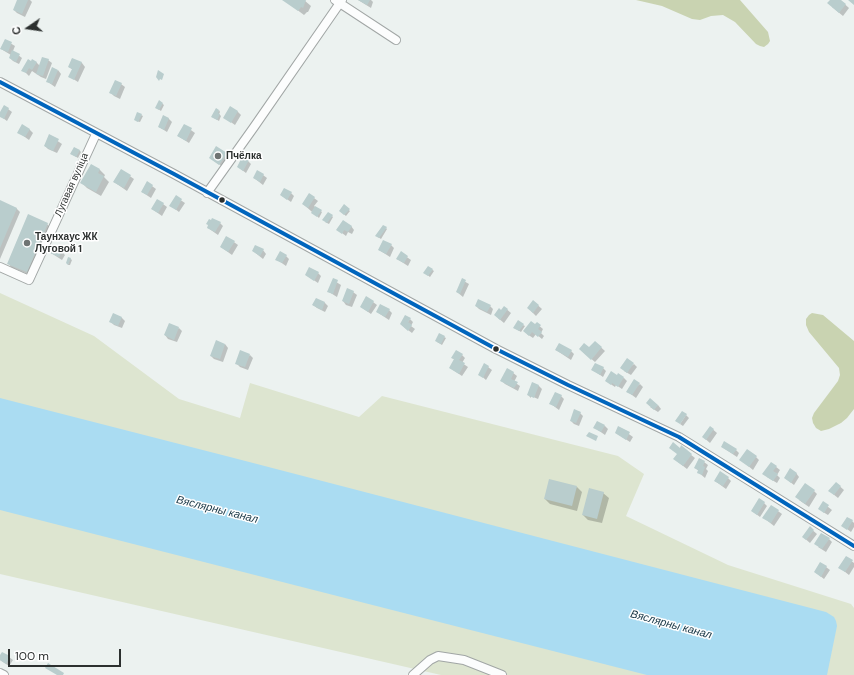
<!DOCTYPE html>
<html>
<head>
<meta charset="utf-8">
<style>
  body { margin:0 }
  #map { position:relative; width:854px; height:675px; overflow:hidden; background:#ecf2f0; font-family:"DM Sans",sans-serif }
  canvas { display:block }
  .north { position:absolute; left:8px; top:8px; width:40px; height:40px; -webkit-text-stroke:3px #fff; paint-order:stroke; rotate:257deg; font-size:11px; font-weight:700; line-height:16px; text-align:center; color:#2c302f }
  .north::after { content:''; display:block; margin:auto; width:14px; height:18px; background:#2c302f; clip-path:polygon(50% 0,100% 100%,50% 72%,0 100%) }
  .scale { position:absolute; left:8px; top:649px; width:113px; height:18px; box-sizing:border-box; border:2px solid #2c302f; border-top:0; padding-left:5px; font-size:12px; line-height:14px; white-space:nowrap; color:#2c302f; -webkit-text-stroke:3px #fff; paint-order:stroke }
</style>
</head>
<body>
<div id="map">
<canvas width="854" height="675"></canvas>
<div class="north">С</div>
<div class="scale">100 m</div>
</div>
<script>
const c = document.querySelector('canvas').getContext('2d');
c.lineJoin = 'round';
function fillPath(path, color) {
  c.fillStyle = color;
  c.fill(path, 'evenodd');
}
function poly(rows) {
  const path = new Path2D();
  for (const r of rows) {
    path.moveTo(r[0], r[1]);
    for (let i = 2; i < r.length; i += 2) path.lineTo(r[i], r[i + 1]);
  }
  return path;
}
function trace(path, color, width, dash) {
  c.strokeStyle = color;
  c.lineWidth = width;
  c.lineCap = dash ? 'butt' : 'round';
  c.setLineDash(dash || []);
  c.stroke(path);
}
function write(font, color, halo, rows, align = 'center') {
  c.font = font + ' "DM Sans",sans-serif';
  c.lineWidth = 3;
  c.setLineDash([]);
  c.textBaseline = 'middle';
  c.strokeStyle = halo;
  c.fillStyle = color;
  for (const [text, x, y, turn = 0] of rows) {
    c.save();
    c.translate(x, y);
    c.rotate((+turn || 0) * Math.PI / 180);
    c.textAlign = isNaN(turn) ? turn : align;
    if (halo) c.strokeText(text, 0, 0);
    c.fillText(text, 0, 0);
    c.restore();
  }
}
const green = poly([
  [0,293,94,336,179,399,240,418,250,383,359,417,382,396,618,456,644,474,626,516,728,565,851,604,854,608,854,675,441,675,0,574]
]);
const forest = poly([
  [636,0,740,0,768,32,770,41,768,44,764,47,760,46,756,44,735,22,723,15,711,16,700,20,692,19,662,6],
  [812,313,823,315,854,341,854,409,847,418,841,423,829,429,821,431,816,428,813,423,812,418,814,413,838,381,840,375,839,368,809,332,806,325,806,319,809,315]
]);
const water = poly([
  [0,398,230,457,826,612,834,617,836,621,837,626,827,675,647,675,0,510]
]);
const shadow = poly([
  [18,0,30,0,32,2,25,17,17,13,14,10],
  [284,0,304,0,311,6,308,12,307,12,304,15],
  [358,0,371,0,373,2,371,8],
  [831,0,840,0,849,8,843,16,832,7],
  [5,40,15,46,13,51,22,58,19,64,13,61,10,58,11,55,1,49],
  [72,59,82,63,85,67,78,82,70,77,73,70,69,67],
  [48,60,52,63,46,79,41,77,32,71,29,76,23,70,36,62,40,66],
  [58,70,61,74,55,87,48,82],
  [121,84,125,87,120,99,114,96,111,93],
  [160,102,164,105,161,111,158,109],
  [4,106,12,112,7,121,0,116],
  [219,110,220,112,219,114,221,116,219,121,214,118],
  [237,111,241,115,235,125,225,118],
  [141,115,143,116,140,122,136,121],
  [168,118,172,122,167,132,159,127],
  [184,125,195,133,189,143,178,136],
  [29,129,33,133,29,140,18,132],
  [50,136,62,144,57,153,48,149,45,146],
  [79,150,81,152,78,158,73,155],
  [226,154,229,157,223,167,210,158],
  [248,161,251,164,246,173,238,167],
  [91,165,100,170,105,175,104,177,109,182,101,196,87,188,82,183],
  [121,170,134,179,127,191,114,182],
  [263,175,267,178,263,185,254,178],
  [148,183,156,189,151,198,142,192],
  [291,193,294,196,291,202,281,195],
  [176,197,185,203,179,212,171,206],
  [314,198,318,201,314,206,322,212,319,218,303,204],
  [0,201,16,208,20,212,0,259],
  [163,204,167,207,162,216,152,209],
  [344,206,350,211,346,216,340,211],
  [332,216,333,217,329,224,325,222],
  [220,223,223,226,218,235,208,228,209,226],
  [47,224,50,227,30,275,11,267,8,263],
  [351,226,354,230,352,234,348,232,346,236,338,230],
  [386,228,387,229,381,239,378,237],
  [227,237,238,245,232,255,221,247],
  [391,245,394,248,390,257,379,250],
  [263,250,266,254,263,259,253,251],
  [62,252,65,255,62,260,51,253],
  [401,253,411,260,408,266,397,259],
  [286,256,289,259,286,266,276,259],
  [69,258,72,260,70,265,68,265],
  [428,267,434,271,430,277,426,274],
  [318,273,321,276,318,283,306,275],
  [333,280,341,285,337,297,329,292],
  [462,280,469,284,463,297,457,292],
  [353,292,357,295,352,307,346,305,343,301],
  [316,299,325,303,328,306,325,312,317,308,313,305],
  [533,301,542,309,536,316,531,311],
  [373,302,377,305,371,314,361,307],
  [476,306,490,306,493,309,491,315,479,309],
  [504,307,511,313,504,323,498,318],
  [389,310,392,313,389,320,377,312],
  [114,314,122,318,125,321,122,328,114,325,111,322],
  [410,319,413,322,411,326,415,329,412,333,404,327],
  [537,324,543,329,541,333,544,336,542,339,536,334,533,338,527,334],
  [523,325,525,326,521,332,516,329],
  [179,328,182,331,177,342,168,339,165,335],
  [444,337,446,338,442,345,437,342],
  [595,342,605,351,595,362,583,352,590,349],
  [225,344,228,348,223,362,214,359,211,356],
  [556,350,571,351,574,354,571,360],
  [250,355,253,358,248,370,240,367,236,363],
  [462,355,465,358,462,363,468,367,462,376,450,368,455,360,452,358],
  [634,364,637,367,631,375,624,371],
  [488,367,492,370,486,380,479,374],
  [603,368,606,371,603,377,593,370],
  [508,369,517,376,514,382,520,386,518,391,505,384,502,381],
  [624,378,627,381,622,389,616,385,615,387,606,381],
  [533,383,539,386,542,389,538,399,531,396,531,398,528,395],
  [640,384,643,387,636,398,628,392],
  [561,396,564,399,559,410,551,404],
  [658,405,661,409,658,412,650,407],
  [580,413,583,416,579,426,574,424,571,421],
  [686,415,689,418,683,426,680,424],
  [605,426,608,429,605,435,595,428],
  [619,427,633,437,630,442,616,433],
  [710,427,717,433,710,443,703,437],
  [681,447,695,458,687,469,678,462,680,449],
  [722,447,736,450,739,453,737,457],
  [756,457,759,460,753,470,741,460],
  [704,462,708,465,706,469,708,471,705,478,698,472,699,471,695,468],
  [771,463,780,470,777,475,780,478,777,483,767,477],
  [796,473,799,477,794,485,785,478],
  [728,478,731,481,726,489,715,481],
  [836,483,844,490,838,498,833,494],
  [577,487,582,492,577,511,550,504,545,499],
  [814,491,817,494,809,507,799,500],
  [603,493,609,498,602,523,588,520,583,515],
  [764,503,767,506,760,517,752,511],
  [823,503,832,510,828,515,823,512],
  [771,506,782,514,774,526,764,518],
  [852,521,854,523,854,527,851,532,843,526],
  [810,528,817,534,810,543,803,537],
  [829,539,832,542,826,552,818,547],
  [846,557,854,563,854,567,849,575,840,568],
  [826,567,830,570,824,579,815,572],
  [0,657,9,657,13,660,9,666,0,660]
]);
const building = poly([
  [17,0,28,0,22,14,13,10],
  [282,0,306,0,303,8,301,7,298,11],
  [358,0,370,0,367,5],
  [830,0,841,0,846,4,839,13,827,3],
  [848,0,854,0,854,5],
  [5,39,12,42,8,52,0,49],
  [12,50,20,54,16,62,9,58],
  [42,57,49,59,43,76,36,74],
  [72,58,82,62,74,80,68,77,72,69,68,67],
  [28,59,31,61,32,59,37,62,32,70,29,68,26,73,21,71],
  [52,67,58,70,52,84,46,82],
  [158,70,164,74,162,80,160,79,159,81,156,77],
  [115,80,122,83,116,96,109,93],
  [159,100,163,103,159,110,155,108],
  [4,105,9,108,4,119,0,117,0,112],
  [230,106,238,111,231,123,223,118],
  [216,108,219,110,218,113,220,114,217,120,211,117],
  [137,112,142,114,138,122,134,120],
  [163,115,169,118,164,130,158,127],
  [22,124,30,129,25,137,17,133],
  [184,124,192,128,186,141,177,136],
  [49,134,59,139,53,151,44,146],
  [216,146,227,153,219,165,209,158],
  [74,147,80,150,76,157,70,154],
  [242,157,249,160,243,171,237,167],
  [91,164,100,169,98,173,104,176,96,192,80,183],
  [121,169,131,175,124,188,113,182],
  [257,170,264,174,260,182,253,178],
  [147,181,153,185,147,195,141,192],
  [284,188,292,192,287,200,280,195],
  [309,193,315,197,308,208,302,204],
  [176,195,182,199,176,210,169,206],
  [157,199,164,203,158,213,151,209],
  [0,200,17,208,0,248],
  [344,204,350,209,344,215,339,211],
  [315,206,322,210,317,217,311,213],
  [328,212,333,215,327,223,322,220],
  [28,214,48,223,27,272,7,264],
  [212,218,221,222,215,232,207,228,208,225,206,224,209,219,211,220],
  [343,220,352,226,348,232,344,230,342,234,336,230],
  [383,225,387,227,379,238,375,236],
  [226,236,235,241,228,252,220,247],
  [383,240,392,244,386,254,378,250],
  [255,245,264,249,260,256,252,251],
  [53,246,62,251,59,257,50,253],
  [280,251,287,255,282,263,275,260],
  [401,251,408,256,404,263,396,259],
  [68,257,71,258,68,265,66,263],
  [428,266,433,269,428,276,423,273],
  [309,267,319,272,314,281,305,275],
  [333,278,338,280,333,294,327,292],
  [462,278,466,280,460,294,456,292],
  [347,288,354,291,349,304,342,301],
  [366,296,374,301,368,312,360,307],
  [316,298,325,302,322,310,312,305],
  [478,299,491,305,487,312,475,306],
  [533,300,539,305,533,313,527,308],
  [380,304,390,309,385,317,376,312],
  [504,306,508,309,500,320,494,315,499,308,501,310],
  [113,313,122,317,118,326,109,322],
  [405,315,411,318,408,322,412,325,408,331,400,324],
  [518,320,524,324,519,331,513,328],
  [531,321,535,324,537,322,541,325,538,329,542,332,538,337,532,332,529,336,523,331],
  [169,323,179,327,174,340,164,335],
  [439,333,445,336,441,344,435,341],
  [216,340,225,344,220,359,210,356],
  [595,341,602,347,591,360,579,349,584,343,589,347],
  [559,343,572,350,568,357,555,350],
  [240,350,250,354,245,367,235,364],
  [456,350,463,354,459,360,465,363,459,374,449,368,454,359,451,358],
  [627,358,634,363,627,373,620,368],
  [484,363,489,366,483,378,478,375],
  [595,363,604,367,600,375,591,370],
  [507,368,514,372,511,379,518,382,514,388,500,381],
  [611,371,617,375,618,373,624,377,618,387,612,383,611,385,605,381],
  [634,379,640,383,632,395,626,392],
  [532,382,539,385,534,398,527,395],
  [555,392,562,395,556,407,549,404],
  [650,398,658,405,654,410,646,403],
  [574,409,581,412,576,423,570,421],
  [682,411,687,414,680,424,675,421],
  [597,421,605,425,601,432,593,428],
  [618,426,630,432,626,440,615,433],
  [710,426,714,429,706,440,702,437],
  [589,432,598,436,596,441,586,436],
  [724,441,737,449,733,454,721,447],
  [673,442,680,448,681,445,692,454,683,466,673,459,677,454,669,448],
  [747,449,757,456,749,467,739,460],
  [699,458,705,461,703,466,705,467,702,475,697,473,698,470,694,468],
  [771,462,777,466,773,471,778,474,773,481,762,474],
  [790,468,797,473,791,483,784,478],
  [720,471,729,477,723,486,714,481],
  [549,479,577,486,572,506,544,499],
  [836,482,841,486,834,495,828,491],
  [805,483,815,490,805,504,795,497],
  [589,488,604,492,597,519,582,515],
  [759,498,765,502,757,515,751,511],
  [823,501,829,505,824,513,818,509],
  [771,505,779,510,771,523,762,518],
  [847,517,853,520,847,530,841,526],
  [810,526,814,530,806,540,802,537],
  [821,533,830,538,822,549,814,544],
  [846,556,853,560,845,572,838,568],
  [820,562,827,566,821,577,814,572],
  [2,652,10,656,6,664,0,660,0,655],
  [48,663,64,673,63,675,57,675,45,668]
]);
const street = poly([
  [335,0,396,40],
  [0,82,174,174,496,349,568,385,679,437,854,546],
  [207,193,254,127,342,0],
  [0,267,29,280,96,134],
  [0,673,4,675],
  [413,675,430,660,438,656,464,660,502,675]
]);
const bus1 = poly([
  [0,82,174,174,496,349,568,385,679,437,854,546]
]);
const markers = [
  [218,156,4,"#6f7473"],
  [222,200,3.5,"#2c302f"],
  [27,243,4,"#6f7473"],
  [496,349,3.5,"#2c302f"]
];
const poiNames = [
  ["Пчёлка",226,156],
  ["Таунхаус ЖК",35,237],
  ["Луговой 1",35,249]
];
const streetNames = [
  ["Лугавая вуліца",72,185,-66]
];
const waterNames = [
  ["Вяслярны канал",217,510,14],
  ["Вяслярны канал",671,625,15]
];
fillPath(green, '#dde5d0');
fillPath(forest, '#c9d3b1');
fillPath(water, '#aadcf2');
fillPath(shadow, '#0003');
fillPath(building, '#b9cdcd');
trace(street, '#a1a6a5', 10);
trace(street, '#fcfdfd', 8);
trace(bus1, '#0065bd', 4);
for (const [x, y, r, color] of markers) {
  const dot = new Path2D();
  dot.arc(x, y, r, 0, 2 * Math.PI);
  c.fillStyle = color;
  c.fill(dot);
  trace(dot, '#fff', 1.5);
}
write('bold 10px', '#2c302f', '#fff', poiNames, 'left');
write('10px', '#2c302f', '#fff', streetNames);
write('italic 11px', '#183746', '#fff', waterNames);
</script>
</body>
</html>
